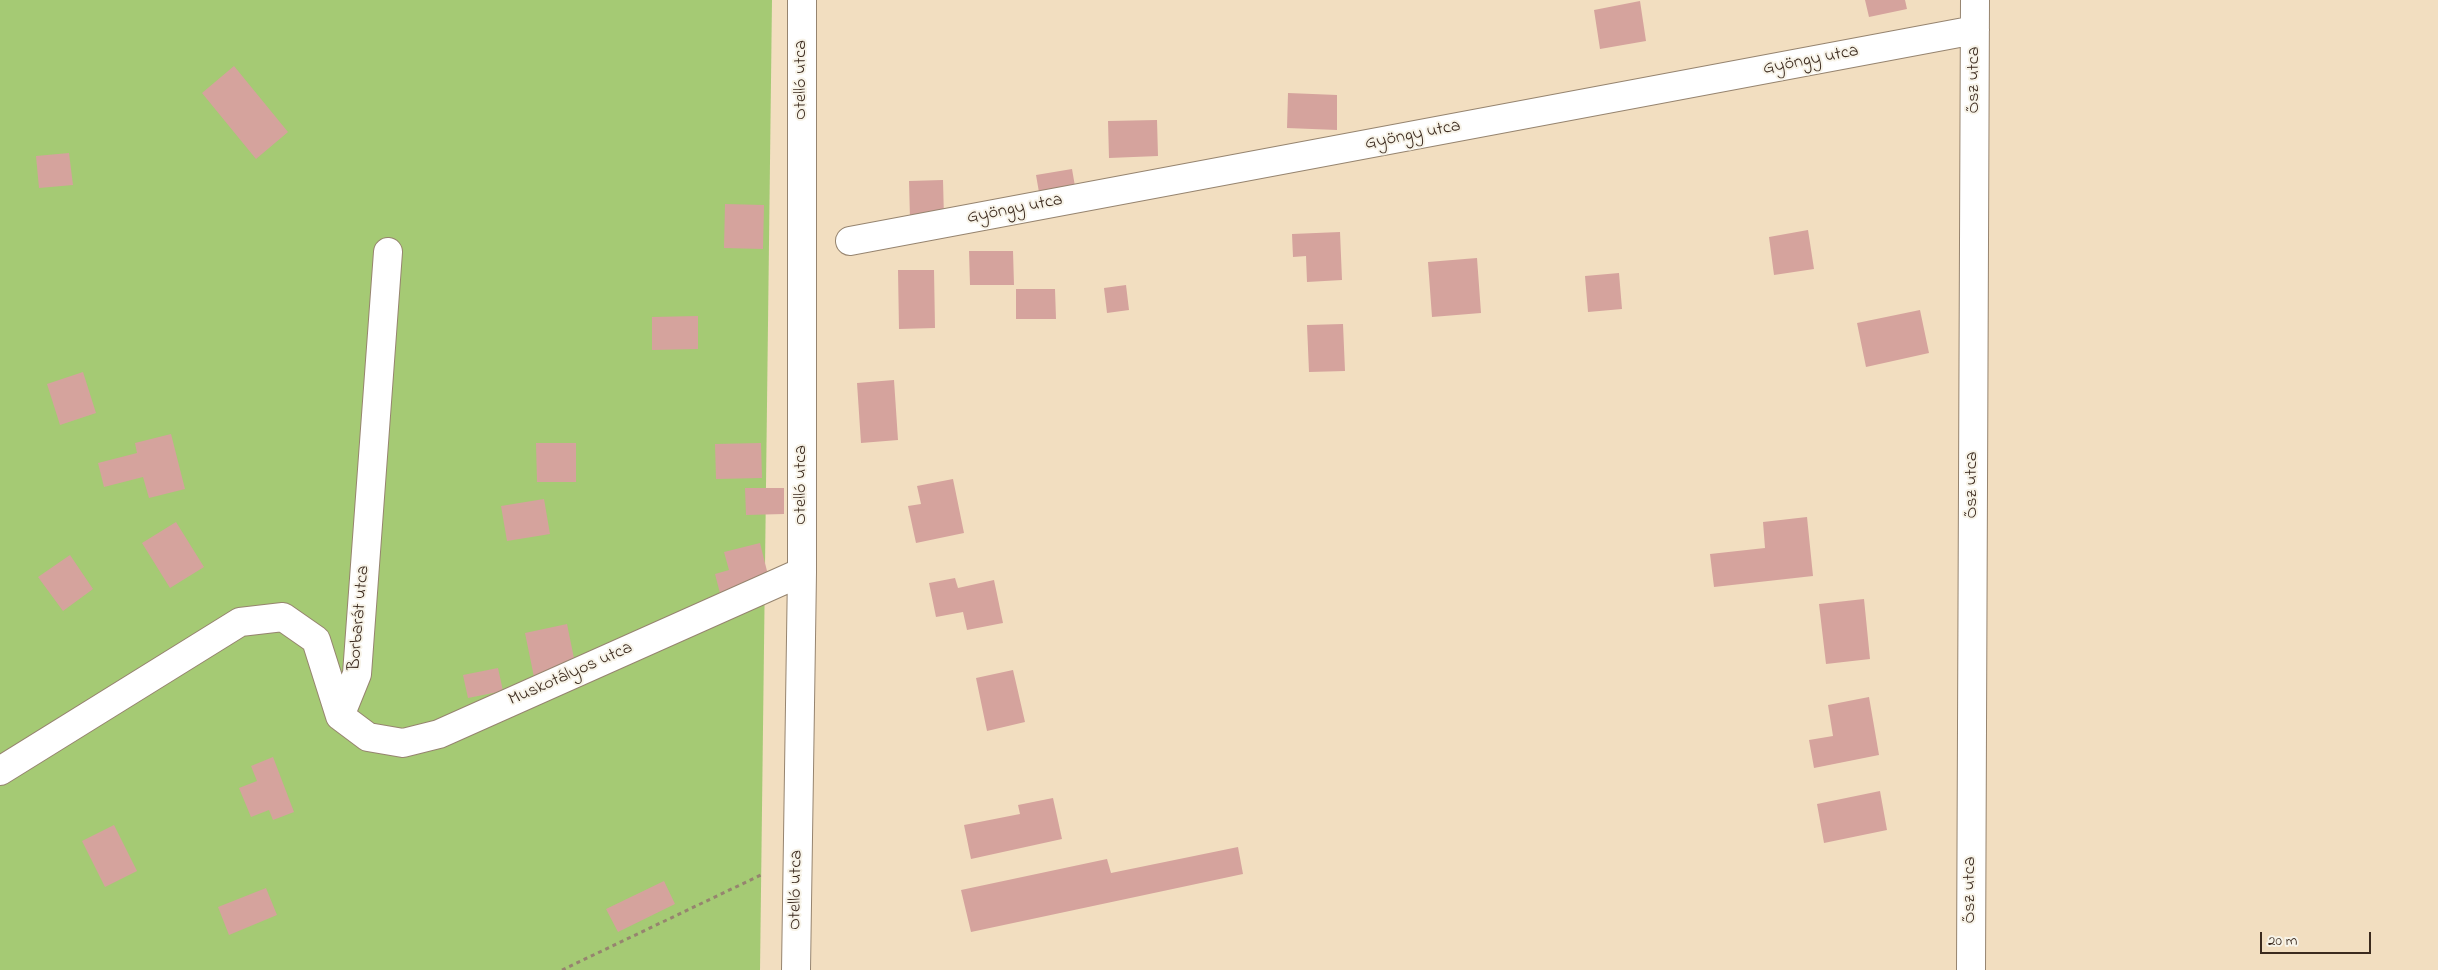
<!DOCTYPE html>
<html>
<head>
<meta charset="utf-8">
<style>
  body { margin:0 }
  #map { position:relative; width:2438px; height:970px; overflow:hidden; background:#f2dec0; font-family:"Indie Flower",sans-serif }
  canvas { display:block }
  .scale { position:absolute; left:2260px; top:932px; width:111px; height:22px; box-sizing:border-box; border:2px solid #3b2a1e; border-top:0; padding-left:6px; font-size:15px; line-height:18px; white-space:nowrap; color:#3b2a1e; -webkit-text-stroke:4px #f7f3e8; paint-order:stroke }
</style>
</head>
<body>
<div id="map">
<canvas width="2438" height="970"></canvas>
<div class="scale">20 m</div>
</div>
<script>
const c = document.querySelector('canvas').getContext('2d');
c.lineJoin = 'round';
function fillPath(path, color) {
  c.fillStyle = color;
  c.fill(path, 'evenodd');
}
function poly(rows) {
  const path = new Path2D();
  for (const r of rows) {
    path.moveTo(r[0], r[1]);
    for (let i = 2; i < r.length; i += 2) path.lineTo(r[i], r[i + 1]);
  }
  return path;
}
function trace(path, color, width, dash) {
  c.strokeStyle = color;
  c.lineWidth = width;
  c.lineCap = dash ? 'butt' : 'round';
  c.setLineDash(dash || []);
  c.stroke(path);
}
function write(font, color, halo, rows, align = 'center') {
  c.font = font + ' "Indie Flower",sans-serif';
  c.lineWidth = 4;
  c.setLineDash([]);
  c.textBaseline = 'middle';
  c.strokeStyle = halo;
  c.fillStyle = color;
  for (const [text, x, y, turn = 0] of rows) {
    c.save();
    c.translate(x, y);
    c.rotate((+turn || 0) * Math.PI / 180);
    c.textAlign = isNaN(turn) ? turn : align;
    if (halo) c.strokeText(text, 0, 0);
    c.fillText(text, 0, 0);
    c.restore();
  }
}
const green = poly([
  [0,0,772,0,760,970,0,970]
]);
const building = poly([
  [1865,0,1905,0,1907,9,1869,17],
  [1640,1,1646,41,1600,49,1594,10],
  [234,66,288,132,256,159,202,93],
  [1288,93,1337,95,1337,130,1287,128],
  [1157,120,1158,156,1109,158,1108,121],
  [69,153,73,185,39,188,36,156],
  [1072,169,1076,192,1040,198,1036,175],
  [943,180,944,219,910,219,909,181],
  [725,204,764,205,763,249,724,248],
  [1808,230,1814,269,1774,275,1769,237],
  [1340,232,1342,280,1307,282,1306,256,1293,257,1292,234],
  [969,251,1013,251,1014,285,970,285],
  [1477,258,1481,313,1432,317,1428,262],
  [898,270,934,270,935,328,899,329],
  [1619,273,1622,309,1588,312,1585,276],
  [1126,285,1129,310,1107,313,1104,288],
  [1016,289,1055,289,1056,319,1016,319],
  [1920,310,1929,353,1866,367,1857,323],
  [698,316,698,349,652,350,652,317],
  [1343,324,1345,371,1309,372,1307,325],
  [83,372,96,413,60,425,47,384],
  [894,380,898,440,861,443,857,383],
  [171,434,185,489,149,498,143,477,104,487,98,463,137,453,135,443],
  [536,443,576,443,576,482,537,482],
  [761,443,762,478,716,479,715,444],
  [953,479,964,533,916,543,908,506,921,504,917,486],
  [745,488,784,488,784,514,746,515],
  [544,499,550,534,507,541,501,506],
  [1807,517,1813,576,1714,587,1710,554,1765,548,1763,522],
  [176,522,204,567,170,588,142,543],
  [760,543,770,583,721,597,715,574,729,570,724,552],
  [70,555,93,589,63,611,38,577],
  [955,578,958,588,994,580,1003,623,967,630,963,612,936,617,929,583],
  [1864,599,1870,659,1826,664,1819,604],
  [567,624,576,668,534,677,525,633],
  [498,668,503,691,468,698,463,675],
  [1013,670,1025,722,987,731,976,678],
  [1869,697,1879,755,1814,768,1809,740,1833,736,1828,705],
  [273,757,294,812,273,820,269,810,251,817,239,788,257,781,251,766],
  [1880,791,1887,830,1824,843,1817,804],
  [1053,798,1062,839,971,859,964,825,1020,814,1018,805],
  [114,825,137,871,105,887,82,841],
  [1238,847,1243,874,971,932,961,890,1107,859,1111,873],
  [664,881,675,904,618,932,606,909],
  [266,888,277,915,229,935,218,907]
]);
const path = poly([
  [562,970,763,874]
]);
const minor = poly([
  [850,241,1975,30],
  [340,716,368,737,403,743,439,734,802,572],
  [340,716,357,674,388,252],
  [0,771,240,622,283,617,316,640,340,716],
  [796,970,802,572,802,0],
  [1971,970,1975,0]
]);
const streetNames = [
  ["Gyöngy utca",1811,61,-11],
  ["Otelló utca",802,80,-90],
  ["Ősz utca",1975,80,-90],
  ["Gyöngy utca",1413,136,-11],
  ["Gyöngy utca",1015,210,-11],
  ["Otelló utca",802,485,-90],
  ["Ősz utca",1973,485,-90],
  ["Borbarát utca",360,618,-85],
  ["Muskotályos utca",571,675,-24],
  ["Otelló utca",797,890,-89],
  ["Ősz utca",1971,890,-90]
];
fillPath(green, '#a5ca74');
fillPath(building, '#d5a39d');
trace(minor, '#96846f', 30);
trace(path, '#96846f', 3, [4, 4]);
trace(minor, '#fff', 28);
write('18px', '#3b2a1e', '#f7f3e8', streetNames);
</script>
</body>
</html>
